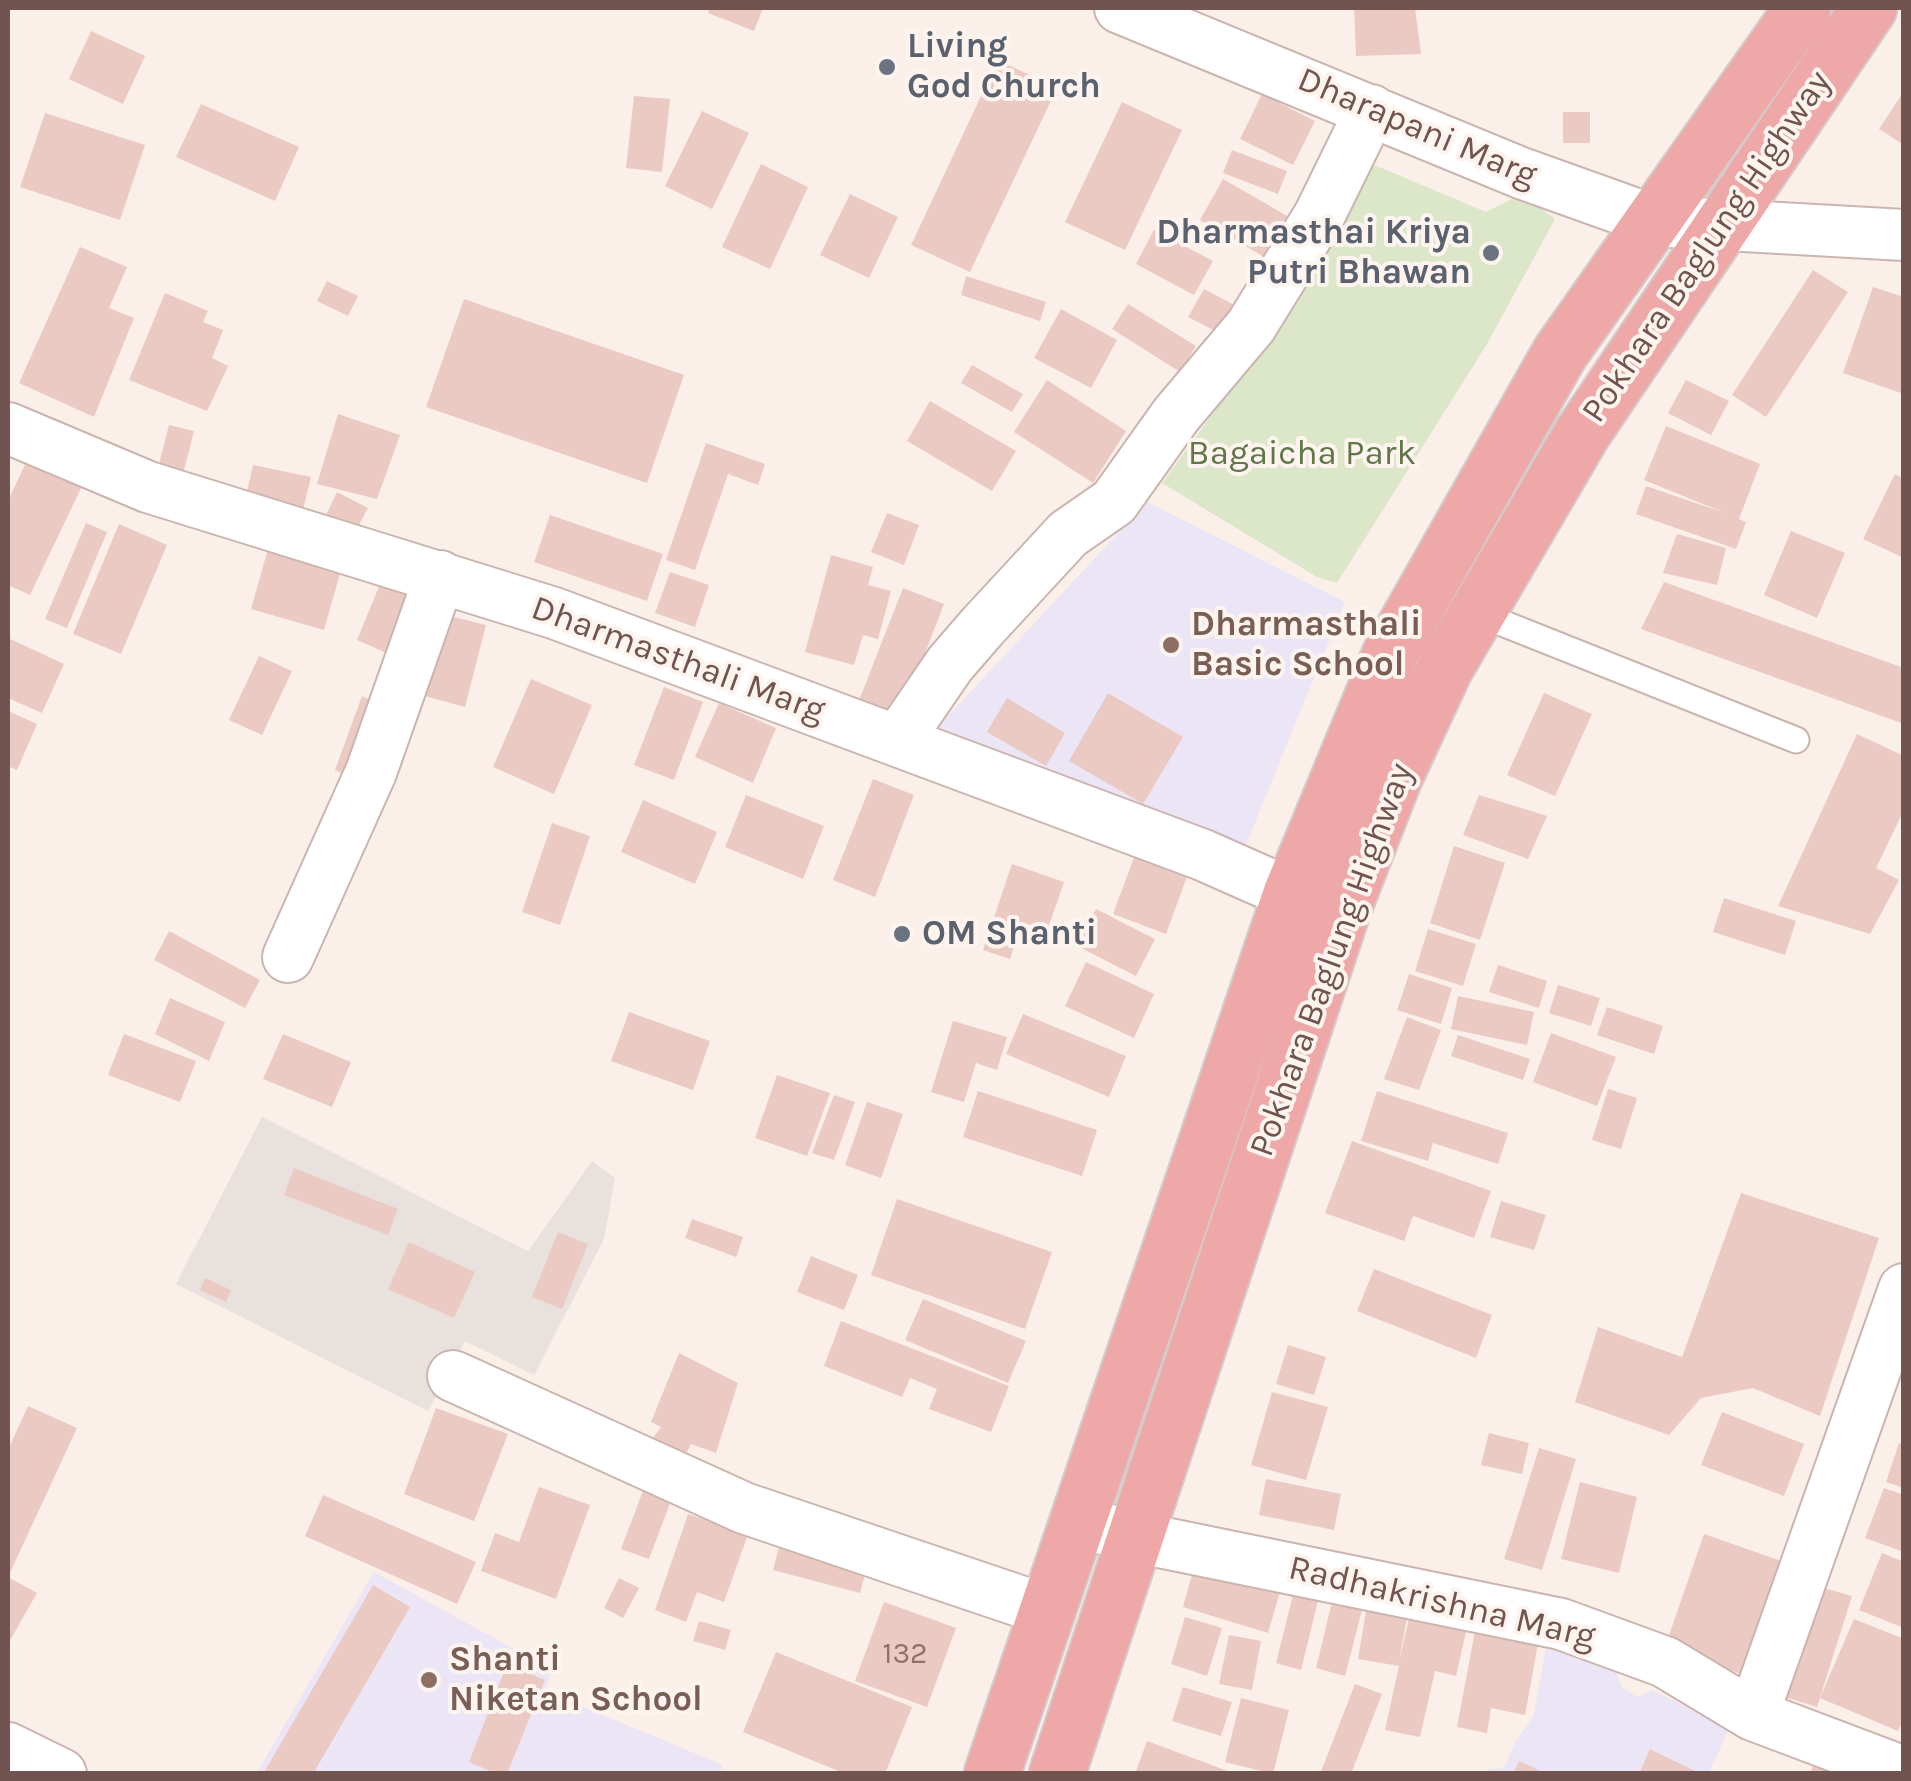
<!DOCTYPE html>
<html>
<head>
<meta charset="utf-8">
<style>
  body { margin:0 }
  #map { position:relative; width:1911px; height:1781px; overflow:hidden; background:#faefe9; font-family:Karla,sans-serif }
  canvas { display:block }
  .frame { position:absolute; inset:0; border:10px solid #71534f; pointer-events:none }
</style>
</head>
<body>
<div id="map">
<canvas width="1911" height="1781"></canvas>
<div class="frame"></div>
</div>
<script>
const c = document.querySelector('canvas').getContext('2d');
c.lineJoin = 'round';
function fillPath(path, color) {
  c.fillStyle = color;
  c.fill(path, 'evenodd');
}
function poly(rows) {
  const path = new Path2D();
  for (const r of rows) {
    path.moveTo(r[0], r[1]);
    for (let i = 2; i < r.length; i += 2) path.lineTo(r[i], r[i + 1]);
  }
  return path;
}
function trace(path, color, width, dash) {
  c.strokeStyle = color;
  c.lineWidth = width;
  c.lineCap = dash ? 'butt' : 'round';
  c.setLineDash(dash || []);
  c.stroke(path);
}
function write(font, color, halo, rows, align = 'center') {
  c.font = font + ' Karla,sans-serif';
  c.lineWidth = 8;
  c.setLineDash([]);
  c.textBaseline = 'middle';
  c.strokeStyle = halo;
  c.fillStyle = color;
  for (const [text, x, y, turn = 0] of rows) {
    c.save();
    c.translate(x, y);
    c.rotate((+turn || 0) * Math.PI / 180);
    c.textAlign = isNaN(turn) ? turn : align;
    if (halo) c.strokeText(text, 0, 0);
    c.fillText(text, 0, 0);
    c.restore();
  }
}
const industrial = poly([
  [262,1117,528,1251,592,1161,615,1178,604,1239,534,1375,465,1341,428,1411,176,1284]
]);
const education = poly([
  [1147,502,1345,602,1243,852,923,743],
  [374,1572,552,1670,545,1691,723,1765,719,1774,256,1774],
  [1547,1641,1613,1663,1622,1687,1637,1697,1652,1690,1729,1728,1709,1773,1487,1774,1489,1769,1504,1768,1515,1743,1534,1715]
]);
const green = poly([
  [1365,161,1486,212,1522,194,1555,219,1487,344,1337,583,1317,577,1162,483,1304,289]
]);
const building = poly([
  [710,8,763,8,754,31,708,13],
  [1354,8,1415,8,1421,54,1356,56],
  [91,31,145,56,123,104,69,79],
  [998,60,1057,88,970,272,911,245],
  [1904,91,1904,145,1879,129],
  [1262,94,1315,121,1293,165,1240,139],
  [634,96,670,99,662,172,626,168],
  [1122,102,1182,130,1125,250,1065,222],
  [201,104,299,147,275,201,176,157],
  [702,111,749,133,712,209,665,186],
  [1563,112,1590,112,1590,143,1563,143],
  [45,113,145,145,120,220,20,187],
  [1232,150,1287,171,1278,194,1223,173],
  [761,164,808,187,770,269,722,247],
  [1223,179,1289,217,1266,258,1200,220],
  [850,194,898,217,869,278,820,255],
  [1154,230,1213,261,1194,295,1136,264],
  [80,247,127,267,109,308,134,318,94,417,19,383],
  [1813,270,1848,292,1766,417,1732,395],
  [966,276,1046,302,1040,321,961,295],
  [327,281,358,296,348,316,317,301],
  [1873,287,1904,297,1904,394,1843,373],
  [1204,289,1238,307,1223,335,1188,317],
  [165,293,208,311,203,322,223,330,212,358,228,366,207,411,129,380],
  [464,299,684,375,647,483,426,407],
  [1128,304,1196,346,1180,372,1112,329],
  [1061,309,1117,340,1091,388,1034,358],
  [972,365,1023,394,1012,412,961,383],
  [1047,380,1126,431,1093,483,1014,432],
  [1686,380,1729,401,1711,435,1668,413],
  [930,401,1016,451,992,491,907,441],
  [338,414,400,435,377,499,317,484],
  [169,425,194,431,183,474,158,468],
  [1666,426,1760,464,1739,519,1746,522,1736,549,1636,514,1646,486,1725,513,1644,480],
  [706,443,765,464,758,485,728,474,695,570,666,560],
  [30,454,85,480,30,595,8,585,8,501],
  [253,465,311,477,302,514,245,501],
  [1895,474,1904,479,1904,558,1863,539],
  [337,492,368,508,355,532,325,517],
  [887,513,919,525,904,565,871,552],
  [550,515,663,554,647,601,534,562],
  [86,523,107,532,67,628,45,619],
  [119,524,167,545,121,654,73,634],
  [1791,531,1845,553,1817,618,1764,595],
  [1677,534,1726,548,1717,585,1663,573],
  [268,549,341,570,324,630,251,609],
  [831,555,873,567,868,585,891,591,878,639,863,635,854,665,805,652],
  [387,567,431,585,400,659,357,640],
  [670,572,709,585,695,627,655,613],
  [1664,582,1904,668,1904,724,1641,629],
  [903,588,944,604,900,718,858,703],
  [442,614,486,625,465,707,421,695],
  [8,638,64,664,42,713,8,698],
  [259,656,292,671,262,735,229,720],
  [531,679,592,705,554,794,493,767],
  [664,687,703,702,674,780,634,765],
  [1108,693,1183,737,1143,804,1069,761],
  [1544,693,1592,714,1555,796,1507,775],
  [362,696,391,710,363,784,335,770],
  [1007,698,1065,733,1046,766,987,732],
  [719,703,776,728,753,783,695,757],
  [8,711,37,724,17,770,8,766],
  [1857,734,1904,756,1904,810,1876,868,1899,880,1870,934,1778,906],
  [873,779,914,795,875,897,833,880],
  [746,795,824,826,803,879,725,847],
  [1479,795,1547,816,1528,859,1463,835],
  [643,800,717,832,695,884,621,852],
  [552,823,590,836,560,925,522,912],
  [1454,846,1505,863,1480,940,1430,923],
  [1135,855,1188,874,1166,934,1113,914],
  [1012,864,1064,882,1047,931,1022,922,1010,959,983,950],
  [1724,898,1796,921,1785,955,1713,932],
  [1096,909,1155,939,1136,976,1077,946],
  [1428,929,1476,944,1463,986,1415,971],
  [169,931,260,980,245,1008,154,960],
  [1086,962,1154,994,1134,1038,1065,1006],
  [1498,965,1547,981,1539,1008,1489,992],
  [1409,974,1452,988,1441,1024,1397,1010],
  [1558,985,1600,998,1591,1026,1549,1013],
  [1458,996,1534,1012,1527,1045,1451,1029],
  [170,998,225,1022,209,1061,155,1034],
  [1607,1007,1663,1026,1654,1054,1597,1035],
  [629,1012,710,1041,693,1090,611,1061],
  [1023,1014,1126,1056,1109,1097,1006,1054],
  [1407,1017,1441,1030,1419,1090,1384,1079],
  [953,1021,1007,1037,997,1070,976,1063,964,1102,931,1092],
  [1551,1033,1616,1057,1597,1106,1533,1082],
  [124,1034,196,1061,180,1102,108,1075],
  [283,1034,351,1062,332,1107,263,1079],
  [1458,1035,1530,1059,1523,1080,1451,1056],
  [777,1075,830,1093,807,1156,755,1138],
  [1608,1089,1637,1098,1621,1149,1592,1140],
  [978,1091,1097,1130,1082,1176,963,1137],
  [1377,1091,1508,1133,1498,1164,1433,1143,1428,1161,1361,1141],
  [834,1095,855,1102,834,1160,812,1153],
  [867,1102,903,1114,881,1178,845,1165],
  [1352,1141,1491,1191,1474,1238,1413,1216,1404,1241,1325,1213],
  [294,1168,398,1209,388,1235,284,1195],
  [1741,1193,1879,1238,1820,1416,1753,1388,1701,1398,1669,1435,1575,1402,1598,1327,1682,1357],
  [897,1199,1052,1252,1025,1329,871,1275],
  [1501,1201,1546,1215,1534,1250,1490,1237],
  [692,1219,743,1237,736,1257,685,1238],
  [558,1232,588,1244,562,1309,532,1297],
  [409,1242,475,1272,454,1318,388,1289],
  [811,1256,858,1275,844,1310,797,1292],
  [1374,1269,1492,1315,1476,1358,1357,1311],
  [205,1278,231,1290,226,1302,200,1290],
  [923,1299,1026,1341,1008,1383,905,1340],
  [841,1321,1009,1386,991,1432,929,1409,937,1389,910,1378,902,1397,824,1366],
  [1288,1345,1326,1357,1314,1395,1276,1384],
  [679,1353,738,1383,716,1453,691,1444,682,1463,645,1449,661,1427,651,1422],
  [1272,1392,1328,1407,1306,1480,1251,1465],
  [28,1406,77,1428,8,1577,37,1593,8,1644,8,1450],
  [436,1408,508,1434,474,1521,404,1494],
  [1722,1412,1804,1444,1784,1496,1701,1465],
  [1489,1433,1529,1443,1522,1474,1481,1465],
  [1899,1443,1904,1445,1904,1488,1886,1482],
  [1539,1448,1576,1459,1542,1570,1504,1559],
  [1266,1479,1341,1494,1334,1530,1259,1515],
  [1580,1482,1637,1497,1619,1573,1561,1559],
  [539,1487,590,1505,556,1599,481,1571,495,1533,519,1542],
  [644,1488,672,1498,649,1559,621,1549],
  [1884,1488,1904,1495,1904,1552,1865,1538],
  [323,1495,476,1562,457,1604,305,1536],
  [688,1514,748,1534,724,1602,697,1592,686,1622,655,1610],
  [1704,1534,1787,1563,1747,1676,1665,1647],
  [782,1536,869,1559,860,1593,773,1570],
  [1882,1553,1904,1562,1904,1628,1859,1610],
  [1196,1560,1282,1585,1268,1633,1183,1607],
  [619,1578,639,1588,623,1618,604,1608],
  [1810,1584,1852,1596,1817,1707,1775,1694],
  [373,1585,410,1607,313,1774,263,1774],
  [1295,1587,1320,1593,1301,1670,1276,1663],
  [1368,1599,1409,1607,1399,1661,1409,1619,1466,1632,1456,1676,1435,1671,1420,1737,1385,1730,1399,1666,1358,1659],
  [884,1602,956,1628,927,1707,855,1681],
  [1332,1602,1362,1610,1345,1676,1316,1668],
  [1185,1617,1222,1628,1207,1676,1171,1664],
  [1854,1619,1904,1639,1904,1718,1898,1731,1820,1698],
  [699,1621,731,1630,725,1650,693,1641],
  [1475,1631,1538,1644,1525,1715,1491,1708,1487,1733,1457,1727],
  [1229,1635,1261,1641,1252,1690,1219,1684],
  [776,1652,912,1707,885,1774,846,1774,743,1732],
  [507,1664,545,1680,507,1774,497,1774,469,1762],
  [1355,1684,1382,1694,1351,1774,1320,1774],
  [1183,1687,1232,1702,1221,1736,1172,1721],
  [1241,1698,1289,1710,1273,1774,1225,1762],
  [1147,1741,1233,1773,1233,1774,1135,1774],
  [1650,1749,1701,1774,1639,1774],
  [1816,1757,1861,1774,1810,1774],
  [1519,1761,1547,1774,1513,1774]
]);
const lane = poly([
  [1477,613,1796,740]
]);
const street = poly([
  [1120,8,1521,173,1655,221,1904,235],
  [8,428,148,487,554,613,1203,855,1291,894,1328,904],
  [898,740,950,664,982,627,1068,534,1114,502,1176,415,1251,326,1319,216,1371,110],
  [288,957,371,772,440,576],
  [453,1376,744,1508,1046,1610],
  [1077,1522,1135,1537,1561,1624,1665,1662,1753,1715,1904,1772],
  [1753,1715,1904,1289],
  [8,1748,61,1774]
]);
const highway = poly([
  [992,1774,1291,894,1392,650,1560,353,1803,8],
  [1057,1774,1343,909,1394,778,1445,668,1582,434,1869,8]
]);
const markers = [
  [887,67,10,"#6b7280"],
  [1491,253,10,"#6b7280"],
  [1171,645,10,"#8d6e63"],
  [902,934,10,"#6b7280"],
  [429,1680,10,"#8d6e63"]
];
const numberNames = [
  ["132",905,1654]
];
const worshipNames = [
  ["Living",907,47],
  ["God Church",907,87],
  ["Dharmasthai Kriya",1471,233,"right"],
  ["Putri Bhawan",1471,273,"right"],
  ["OM Shanti",922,934]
];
const streetNames = [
  ["Dharapani Marg",1417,128,23],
  ["Pokhara Baglung Highway",1707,247,-56],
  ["Dharmasthali Marg",678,660,20],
  ["Pokhara Baglung Highway",1332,960,-70],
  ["Radhakrishna Marg",1442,1603,13]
];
const parkNames = [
  ["Bagaicha Park",1302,454]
];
const educationNames = [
  ["Dharmasthali",1191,625],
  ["Basic School",1191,665],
  ["Shanti",449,1660],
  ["Niketan School",449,1700]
];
fillPath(industrial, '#e9e1de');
fillPath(education, '#ece5f6');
fillPath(green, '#dce6c9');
fillPath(building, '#eccac4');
trace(lane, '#cbb5b0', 29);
trace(street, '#cbb5b0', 54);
trace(highway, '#d4cbca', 59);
trace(lane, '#fff', 25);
trace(street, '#fff', 50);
trace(highway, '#eda8a7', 55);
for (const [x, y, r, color] of markers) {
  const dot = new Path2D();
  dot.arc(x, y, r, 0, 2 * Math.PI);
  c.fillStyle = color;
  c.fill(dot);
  trace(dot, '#fdf4ef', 4);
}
write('30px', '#90716c', null, numberNames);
write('bold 35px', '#5b616d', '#fdf4ef', worshipNames, 'left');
write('35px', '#71534f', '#fdf4ef', streetNames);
write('35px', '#617649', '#fdf4ef', parkNames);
write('bold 35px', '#785e54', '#fdf4ef', educationNames, 'left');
</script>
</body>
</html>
